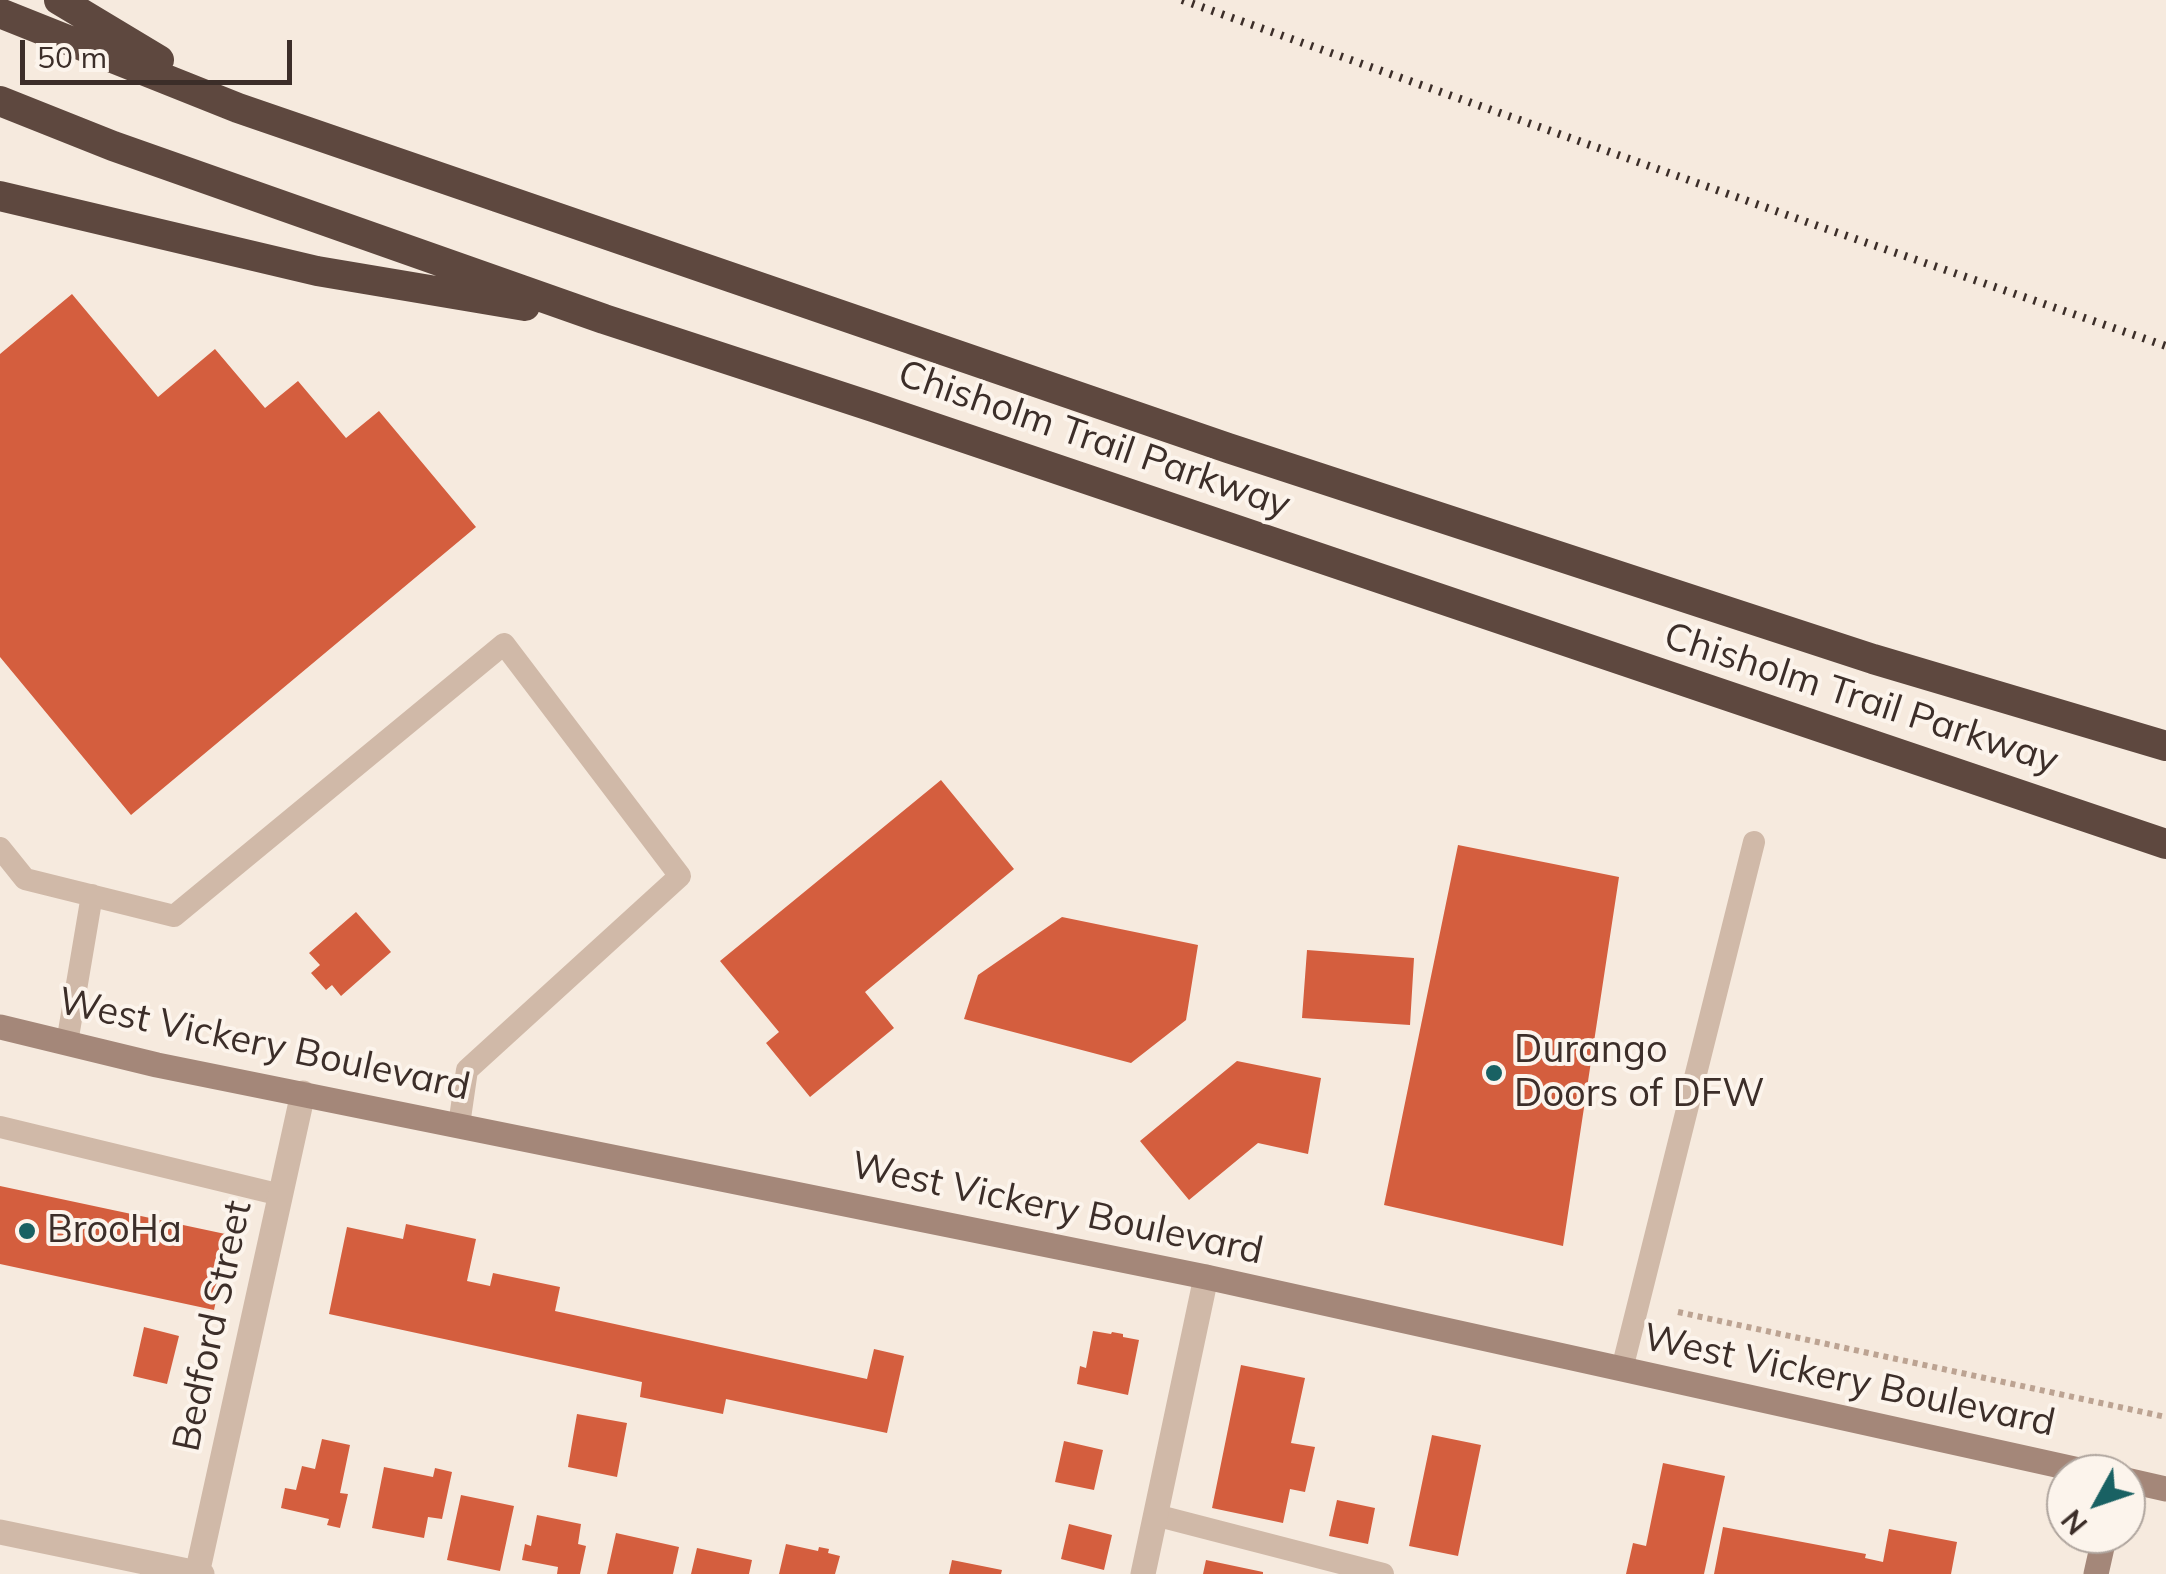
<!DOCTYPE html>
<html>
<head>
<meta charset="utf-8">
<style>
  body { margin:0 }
  #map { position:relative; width:2166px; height:1574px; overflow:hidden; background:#f6eade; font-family:Mulish,sans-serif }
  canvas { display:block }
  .north { position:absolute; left:2046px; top:1454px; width:100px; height:100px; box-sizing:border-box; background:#fcf4ec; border:2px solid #afa59e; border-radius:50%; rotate:230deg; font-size:28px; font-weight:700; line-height:40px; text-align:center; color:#3c2e29 }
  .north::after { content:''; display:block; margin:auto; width:35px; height:45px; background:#196163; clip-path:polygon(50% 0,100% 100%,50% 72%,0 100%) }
  .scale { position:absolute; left:20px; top:40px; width:272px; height:45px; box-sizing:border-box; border:5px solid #3c2e29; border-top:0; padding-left:12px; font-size:30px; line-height:35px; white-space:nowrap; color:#3c2e29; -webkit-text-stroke:8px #fcf4ec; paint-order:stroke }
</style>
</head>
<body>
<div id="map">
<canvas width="2166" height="1574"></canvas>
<div class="north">N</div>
<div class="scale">50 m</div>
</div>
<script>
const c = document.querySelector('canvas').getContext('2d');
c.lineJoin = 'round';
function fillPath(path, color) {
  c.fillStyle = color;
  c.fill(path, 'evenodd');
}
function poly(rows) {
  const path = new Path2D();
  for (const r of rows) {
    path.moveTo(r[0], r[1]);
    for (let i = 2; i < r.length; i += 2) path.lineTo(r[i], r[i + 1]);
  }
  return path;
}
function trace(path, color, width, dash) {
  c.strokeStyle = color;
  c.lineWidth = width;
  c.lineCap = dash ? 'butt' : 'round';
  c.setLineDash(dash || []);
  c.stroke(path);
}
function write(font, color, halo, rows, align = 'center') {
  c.font = font + ' Mulish,sans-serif';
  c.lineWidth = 8;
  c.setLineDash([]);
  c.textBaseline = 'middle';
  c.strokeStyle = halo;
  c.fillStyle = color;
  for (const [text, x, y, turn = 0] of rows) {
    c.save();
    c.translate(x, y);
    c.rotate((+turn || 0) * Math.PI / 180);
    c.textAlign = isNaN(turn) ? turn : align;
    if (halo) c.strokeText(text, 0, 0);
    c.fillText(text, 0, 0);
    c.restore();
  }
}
const building = poly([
  [72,294,158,397,215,349,265,408,298,381,346,438,379,411,476,527,131,815,0,657,0,354],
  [941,780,1014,869,865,992,894,1028,810,1097,766,1043,779,1032,720,961],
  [1458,845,1619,877,1563,1246,1384,1205],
  [356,912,391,952,341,996,332,985,326,990,311,973,320,965,309,953],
  [1062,917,1198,945,1186,1020,1131,1063,964,1019,978,975],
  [1307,950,1414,958,1410,1025,1302,1018],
  [1237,1061,1321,1078,1308,1154,1258,1143,1189,1200,1140,1141],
  [0,1186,230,1235,214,1310,0,1264],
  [406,1224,476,1239,467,1281,490,1286,493,1273,560,1287,555,1311,867,1379,874,1349,904,1356,887,1433,726,1399,723,1414,640,1397,642,1382,329,1314,347,1227,403,1239],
  [144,1327,179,1336,167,1384,133,1376],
  [1093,1331,1111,1334,1112,1332,1123,1334,1123,1337,1139,1340,1128,1395,1077,1384,1080,1366,1086,1368],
  [1241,1365,1305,1378,1291,1443,1315,1447,1305,1492,1290,1489,1283,1523,1212,1508],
  [577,1414,627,1423,617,1477,568,1467],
  [1432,1435,1481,1445,1458,1556,1409,1546],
  [322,1439,350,1445,340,1493,348,1494,340,1528,327,1525,329,1519,281,1508,285,1488,296,1490,302,1466,315,1469],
  [1064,1441,1103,1450,1094,1490,1055,1482],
  [1663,1463,1725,1476,1704,1574,1626,1574,1633,1543,1646,1546],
  [384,1467,433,1477,435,1468,452,1472,442,1519,428,1517,424,1538,372,1528],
  [461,1495,514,1506,500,1571,447,1560],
  [1337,1500,1375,1508,1368,1544,1329,1536],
  [537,1515,581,1524,578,1544,586,1546,580,1574,557,1574,558,1567,522,1560,525,1544,531,1546],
  [1069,1524,1112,1535,1104,1570,1061,1559],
  [1723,1527,1866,1554,1865,1558,1883,1562,1889,1529,1957,1542,1951,1574,1714,1574],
  [616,1533,679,1547,673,1574,607,1574],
  [786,1544,818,1551,819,1547,829,1549,828,1553,840,1556,835,1574,779,1574],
  [697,1548,752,1560,749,1574,691,1574],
  [952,1560,1002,1570,1001,1574,949,1574],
  [1206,1560,1263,1572,1263,1574,1203,1574]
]);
const path = poly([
  [1678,1312,2166,1417]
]);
const lane = poly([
  [0,848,25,879,174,916,504,644,680,876,467,1070,459,1125],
  [67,1043,92,895],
  [0,1127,281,1195],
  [1622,1369,1754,842],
  [1155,1515,1383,1574]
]);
const street = poly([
  [0,1532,202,1574],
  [197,1574,303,1093],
  [1143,1574,1206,1277]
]);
const secondary = poly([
  [0,1027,157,1065,1206,1277,2097,1474],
  [2126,1480,2166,1489],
  [2096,1574,2105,1534]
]);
const highway = poly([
  [59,0,159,60],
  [0,13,238,108,1228,448,1873,659,2166,746],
  [0,101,113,146,604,319,873,407,2166,844],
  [0,196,317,271,525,306]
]);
const rail = poly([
  [1182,0,1821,227,2166,346]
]);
const markers = [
  [1494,1073,10,"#196163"],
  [27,1231,10,"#196163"]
];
const streetNames = [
  ["Chisholm Trail Parkway",1094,440,19],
  ["Chisholm Trail Parkway",1861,699,18],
  ["West Vickery Boulevard",264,1045,12],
  ["West Vickery Boulevard",1057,1209,12],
  ["Bedford Street",213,1326,-78],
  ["West Vickery Boulevard",1849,1381,12]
];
const poiNames = [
  ["Durango",1514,1051],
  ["Doors of DFW",1514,1095],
  ["BrooHa",47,1231]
];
fillPath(building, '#d45e3e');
trace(path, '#bca392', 6, [5, 5]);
trace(lane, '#d0b9a8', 22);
trace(street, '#d0b9a8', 25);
trace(secondary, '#a48779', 25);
trace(highway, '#5e483f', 30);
trace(rail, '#3c2e29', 8, [2.5, 8]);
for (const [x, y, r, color] of markers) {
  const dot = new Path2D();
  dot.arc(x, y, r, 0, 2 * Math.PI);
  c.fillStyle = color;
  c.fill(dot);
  trace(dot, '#fcf4ec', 4);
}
write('38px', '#3c2e29', '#fcf4ec', streetNames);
write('38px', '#3c2e29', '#fcf4ec', poiNames, 'left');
</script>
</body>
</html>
